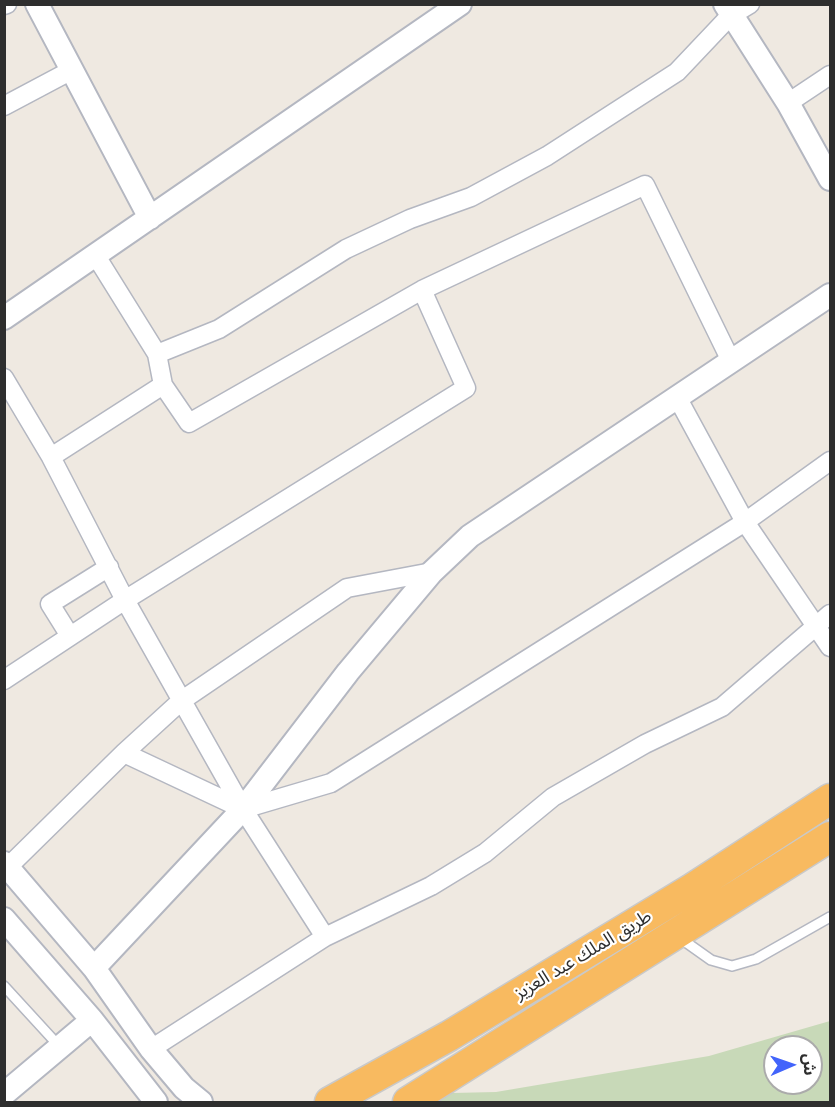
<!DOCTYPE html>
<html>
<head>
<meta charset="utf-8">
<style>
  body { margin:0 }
  #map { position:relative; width:835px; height:1107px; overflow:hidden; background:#efe9e1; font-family:Montserrat,"Noto Sans Arabic",sans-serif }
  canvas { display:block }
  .frame { position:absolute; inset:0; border:6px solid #2e2e2e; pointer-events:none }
  .north { position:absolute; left:763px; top:1035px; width:60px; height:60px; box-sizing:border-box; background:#fff; border:2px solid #ababab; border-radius:50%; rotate:88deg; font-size:16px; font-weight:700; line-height:24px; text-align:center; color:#2e2e2e }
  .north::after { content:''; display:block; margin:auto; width:21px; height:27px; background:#4264fb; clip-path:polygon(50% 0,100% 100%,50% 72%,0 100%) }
</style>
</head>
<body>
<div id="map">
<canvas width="835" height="1107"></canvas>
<div class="frame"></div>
<div class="north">ش</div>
</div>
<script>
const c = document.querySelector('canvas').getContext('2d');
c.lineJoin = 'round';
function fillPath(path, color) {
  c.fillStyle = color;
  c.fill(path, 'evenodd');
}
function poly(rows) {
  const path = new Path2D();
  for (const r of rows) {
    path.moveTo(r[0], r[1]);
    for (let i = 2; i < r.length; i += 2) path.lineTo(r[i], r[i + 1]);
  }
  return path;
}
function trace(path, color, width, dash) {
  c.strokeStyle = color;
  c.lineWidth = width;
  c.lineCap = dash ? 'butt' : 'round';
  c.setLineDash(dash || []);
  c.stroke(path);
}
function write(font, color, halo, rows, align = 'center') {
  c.font = font + ' Montserrat,"Noto Sans Arabic",sans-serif';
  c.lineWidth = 4.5;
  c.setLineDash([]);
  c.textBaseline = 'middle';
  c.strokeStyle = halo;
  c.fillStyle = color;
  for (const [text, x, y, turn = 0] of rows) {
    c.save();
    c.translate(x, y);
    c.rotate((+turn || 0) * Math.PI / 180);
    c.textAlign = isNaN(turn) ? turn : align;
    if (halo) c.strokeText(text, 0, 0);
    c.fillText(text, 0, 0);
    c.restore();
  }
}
const cemetery = poly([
  [830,1021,830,1102,437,1102,452,1093,496,1092,709,1056],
  [775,1047,811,1047,811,1083,775,1083]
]);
const service = poly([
  [680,938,711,960,732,966,756,959,830,917],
  [4,986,59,1046]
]);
const minor = poly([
  [4,5,7,4],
  [788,103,830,75],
  [4,106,70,71],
  [96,256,157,354,163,385,189,423,422,290,645,185,731,361],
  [157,354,219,329,346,249,410,219,471,197,547,156,677,72,730,16,750,4],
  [4,378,51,457,125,600,243,809,325,937],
  [677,397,745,522,830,647],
  [51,457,163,385],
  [70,636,50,604,109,567],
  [4,680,125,600,466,388,422,290],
  [124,753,243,809,331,783,745,522,830,461],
  [8,867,124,753,181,701,347,588,432,572],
  [151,1049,325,937,431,886,485,853,553,797,645,744,722,707,830,614]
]);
const tertiary = poly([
  [37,4,150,218],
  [725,4,788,103,830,179],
  [4,318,460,4],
  [4,863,94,968,151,1049,184,1088,201,1102],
  [4,919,92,1020,156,1102],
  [94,968,243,809,348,672,432,572,470,536,830,295],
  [4,1094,92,1020]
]);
const trunk = poly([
  [330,1102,449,1036,693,888,830,799],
  [408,1102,830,837]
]);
const streetNames = [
  ["طريق الملك عبد العزيز",583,955,-31]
];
fillPath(cemetery, '#c8d9b8');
trace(service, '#b4b7c1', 12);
trace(minor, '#b4b7c1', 21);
trace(tertiary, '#b4b7c1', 26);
trace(trunk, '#c9c9c9', 33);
trace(service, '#fff', 9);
trace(minor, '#fff', 18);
trace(tertiary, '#fff', 22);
trace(trunk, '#f8ba60', 30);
write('18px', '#2e2e2e', '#fff', streetNames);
</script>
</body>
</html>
